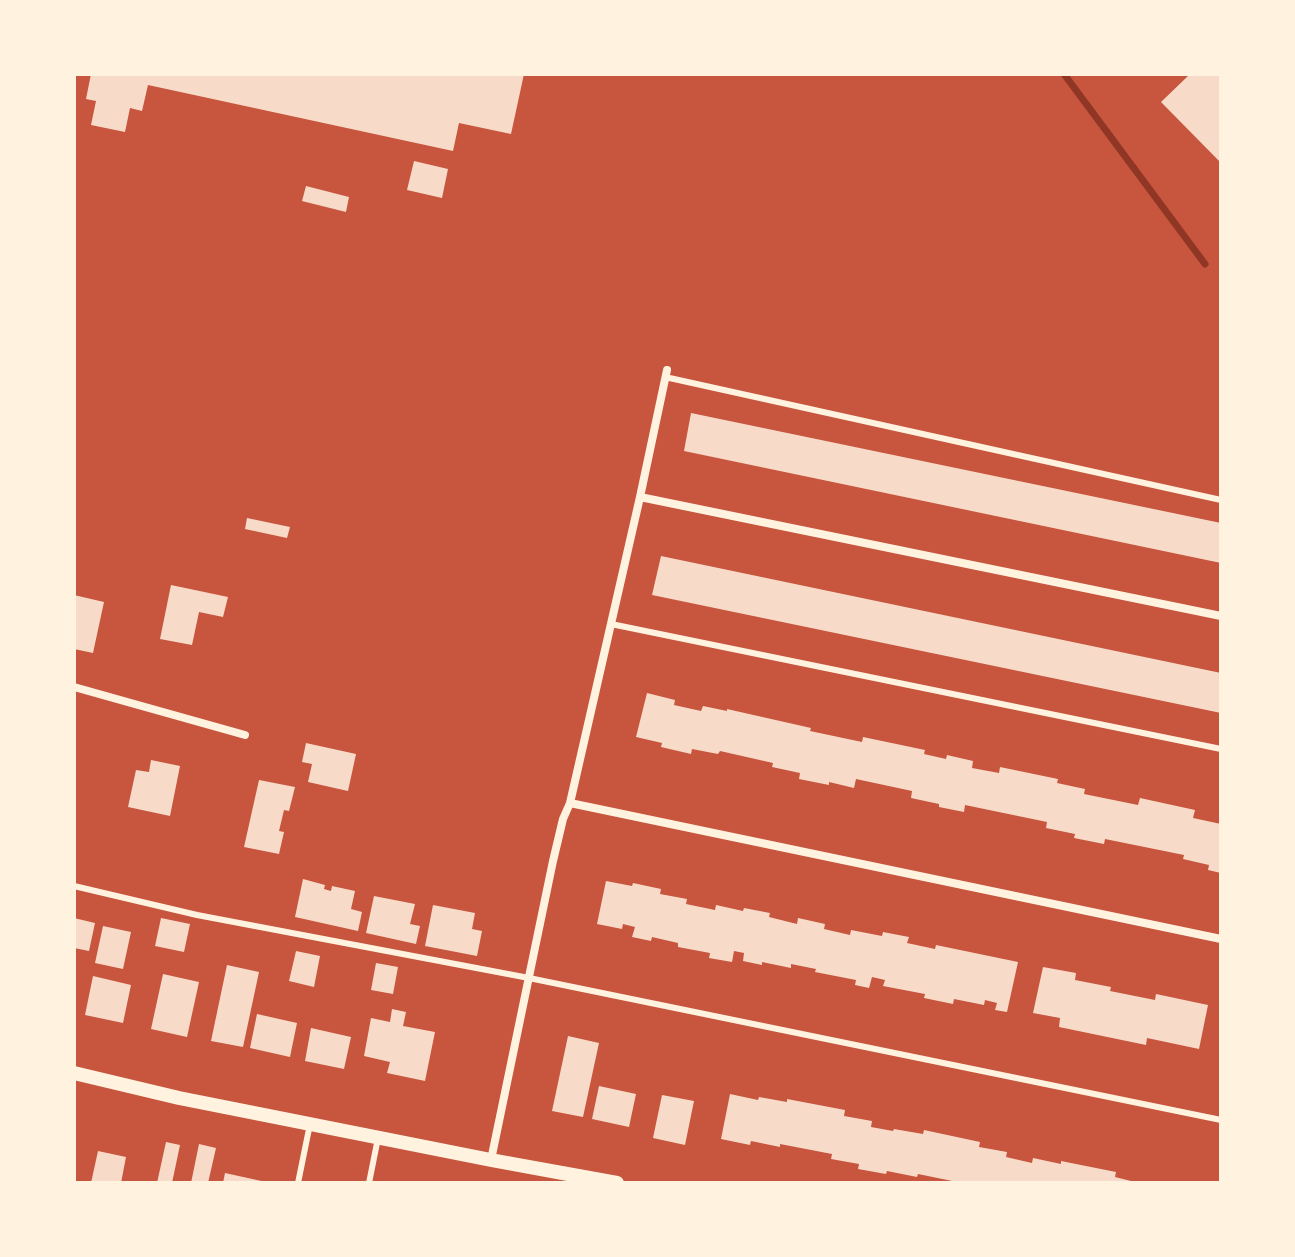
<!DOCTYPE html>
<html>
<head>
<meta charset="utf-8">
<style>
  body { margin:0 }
  #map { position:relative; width:1295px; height:1257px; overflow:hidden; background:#c8553d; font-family:"Roboto Serif",serif }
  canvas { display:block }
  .frame { position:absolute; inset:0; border:76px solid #fff3e0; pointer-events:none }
</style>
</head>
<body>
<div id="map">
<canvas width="1295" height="1257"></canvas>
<div class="frame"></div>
</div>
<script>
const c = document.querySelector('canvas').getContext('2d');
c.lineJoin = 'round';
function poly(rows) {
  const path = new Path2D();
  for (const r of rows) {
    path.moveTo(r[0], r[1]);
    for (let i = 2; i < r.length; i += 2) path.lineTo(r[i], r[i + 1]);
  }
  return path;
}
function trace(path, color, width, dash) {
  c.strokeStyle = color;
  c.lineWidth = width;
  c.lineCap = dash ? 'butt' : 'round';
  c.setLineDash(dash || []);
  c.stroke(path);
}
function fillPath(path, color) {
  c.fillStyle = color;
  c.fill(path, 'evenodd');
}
const stream = poly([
  [1064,74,1205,264]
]);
const building = poly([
  [91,74,524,74,511,134,459,123,453,151,148,85,142,111,130,108,125,132,91,125,96,101,86,99],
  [1187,74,1221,74,1219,76,1221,79,1221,163,1161,102,1188,76],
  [414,161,448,169,442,198,407,190],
  [306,186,349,197,346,212,302,201],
  [691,413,1221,523,1221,563,684,451],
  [247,518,290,527,287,538,245,529],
  [661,556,1221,673,1221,713,652,595],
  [171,585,228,597,223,617,199,612,192,645,160,639],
  [74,595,104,602,93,653,74,649],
  [647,693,675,700,674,705,701,711,703,706,727,711,727,709,811,728,810,731,862,742,863,737,925,750,924,754,946,759,947,755,973,761,972,768,999,773,1000,767,1058,779,1057,783,1085,789,1084,794,1138,805,1140,798,1195,810,1193,818,1221,824,1221,873,1208,870,1209,865,1183,859,1184,855,1105,839,1104,844,1074,838,1075,834,1046,828,1047,822,965,805,964,812,939,807,939,804,911,798,912,791,856,779,854,788,829,782,829,785,799,779,800,773,772,767,773,763,720,751,718,754,692,749,691,754,661,747,662,743,636,737],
  [306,743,356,754,348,791,308,782,312,764,302,762],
  [151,760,180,766,170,816,128,807,136,770,149,772],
  [259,780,295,787,289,811,284,810,279,831,284,832,279,854,244,847],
  [303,879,325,885,324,889,331,891,332,886,355,891,351,909,362,912,358,931,295,917],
  [606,881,632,886,633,883,661,889,660,894,687,899,686,904,715,910,716,905,743,911,744,908,770,913,769,917,797,924,798,918,825,924,824,929,850,935,851,930,882,936,883,932,909,937,907,943,935,949,936,945,1018,962,1007,1012,995,1010,997,1003,985,1000,984,1005,954,999,953,1004,924,998,925,994,883,986,885,980,872,977,869,988,855,985,856,980,815,972,816,969,791,964,791,968,762,962,762,965,743,961,744,953,734,951,732,962,709,958,710,953,678,947,678,943,652,937,651,941,632,937,635,927,623,924,622,929,597,924],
  [374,896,415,904,410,924,420,926,416,944,366,933],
  [433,905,475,913,472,929,482,931,477,956,425,946],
  [74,918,95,923,89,951,74,948],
  [161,918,190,924,184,952,155,946],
  [103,926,131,932,123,969,95,963],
  [296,951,320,956,314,987,289,981],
  [376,963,398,967,393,994,371,990],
  [227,965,259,972,243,1047,211,1041],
  [1043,967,1076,973,1075,980,1111,987,1110,991,1155,1000,1156,994,1208,1005,1199,1049,1147,1038,1146,1045,1059,1027,1060,1018,1033,1013],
  [163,974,199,982,187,1037,151,1029],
  [93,976,131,985,123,1023,85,1015],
  [392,1009,406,1012,403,1026,435,1032,425,1081,387,1073,390,1062,364,1056,371,1018,390,1022],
  [257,1014,297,1023,290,1057,250,1048],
  [311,1028,351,1037,344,1069,305,1061],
  [568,1036,599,1043,583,1117,552,1111],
  [599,1086,636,1094,629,1127,592,1119],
  [730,1094,758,1100,759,1097,787,1102,787,1099,845,1110,844,1116,872,1121,871,1127,893,1131,894,1129,923,1134,924,1130,980,1142,979,1147,1007,1152,1006,1157,1032,1163,1033,1158,1061,1164,1061,1161,1116,1172,1115,1177,1139,1183,962,1183,918,1174,917,1177,887,1171,886,1174,858,1169,859,1164,831,1159,832,1154,780,1144,780,1147,751,1141,750,1145,721,1139],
  [662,1095,694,1101,685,1145,653,1138],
  [166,1142,180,1145,172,1183,157,1183],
  [199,1144,216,1148,208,1183,191,1183],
  [98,1151,126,1157,121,1183,91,1183],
  [225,1173,266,1182,266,1183,223,1183]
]);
const service = poly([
  [665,377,1221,500],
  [611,624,1221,749],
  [74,886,197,915,529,978,1221,1120],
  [298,1183,310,1124],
  [369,1183,378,1138]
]);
const minor = poly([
  [640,497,1221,616],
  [74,687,245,735],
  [570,803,1221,939],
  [491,1160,553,861,563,819,570,803,640,497,667,370]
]);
const tertiary = poly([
  [74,1073,179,1098,491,1160,617,1183]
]);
trace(stream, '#8f3625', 7);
fillPath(building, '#f7dbc8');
trace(service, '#fff3e0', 6);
trace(minor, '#fff3e0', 8);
trace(tertiary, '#fff3e0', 14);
</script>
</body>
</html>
